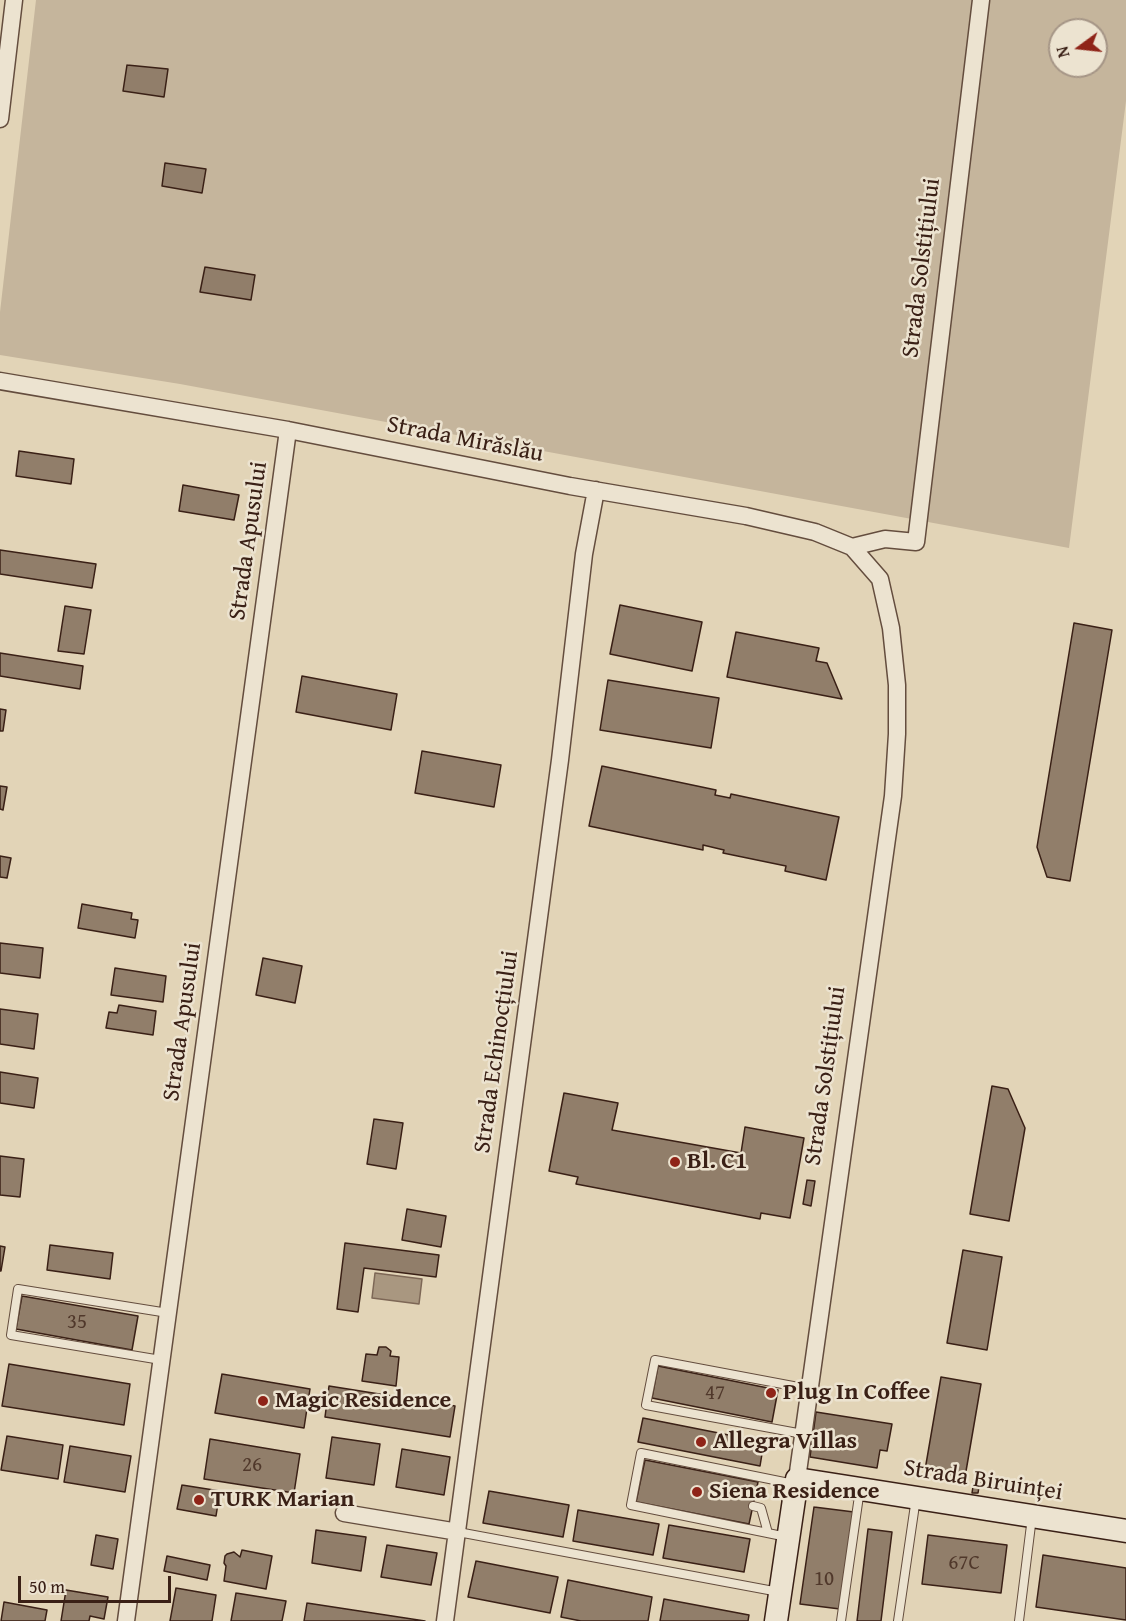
<!DOCTYPE html>
<html>
<head>
<meta charset="utf-8">
<style>
  body { margin:0 }
  #map { position:relative; width:1126px; height:1621px; overflow:hidden; background:#e2d4b7; font-family:"Gentium Book Plus",serif }
  canvas { display:block }
  .north { position:absolute; left:1048px; top:18px; width:60px; height:60px; box-sizing:border-box; background:#ece3d0; border:2px solid #a59586; border-radius:50%; rotate:255deg; font-size:16px; font-weight:700; line-height:24px; text-align:center; color:#3a2016 }
  .north::after { content:''; display:block; margin:auto; width:21px; height:27px; background:#8f2418; clip-path:polygon(50% 0,100% 100%,50% 72%,0 100%) }
  .scale { position:absolute; left:18px; top:1576px; width:153px; height:27px; box-sizing:border-box; border:3px solid #3a2016; border-top:0; padding-left:8px; font-size:18px; line-height:21px; white-space:nowrap; color:#3a2016; -webkit-text-stroke:4px #ece3d0; paint-order:stroke }
</style>
</head>
<body>
<div id="map">
<canvas width="1126" height="1621"></canvas>
<div class="north">N</div>
<div class="scale">50 m</div>
</div>
<script>
const c = document.querySelector('canvas').getContext('2d');
c.lineJoin = 'round';
function fillPath(path, color) {
  c.fillStyle = color;
  c.fill(path, 'evenodd');
}
function poly(rows) {
  const path = new Path2D();
  for (const r of rows) {
    path.moveTo(r[0], r[1]);
    for (let i = 2; i < r.length; i += 2) path.lineTo(r[i], r[i + 1]);
  }
  return path;
}
function trace(path, color, width, dash) {
  c.strokeStyle = color;
  c.lineWidth = width;
  c.lineCap = dash ? 'butt' : 'round';
  c.setLineDash(dash || []);
  c.stroke(path);
}
function write(font, color, halo, rows, align = 'center') {
  c.font = font + ' "Gentium Book Plus",serif';
  c.lineWidth = 5;
  c.setLineDash([]);
  c.textBaseline = 'middle';
  c.strokeStyle = halo;
  c.fillStyle = color;
  for (const [text, x, y, turn = 0] of rows) {
    c.save();
    c.translate(x, y);
    c.rotate((+turn || 0) * Math.PI / 180);
    c.textAlign = isNaN(turn) ? turn : align;
    if (halo) c.strokeText(text, 0, 0);
    c.fillText(text, 0, 0);
    c.restore();
  }
}
const green = poly([
  [36,0,1126,0,1126,101,1069,548,180,384,0,355,0,312],
  [1060,30,1096,30,1096,66,1060,66]
]);
const water = poly([
  [375,1273,422,1279,419,1304,372,1298,375,1273]
]);
const building = poly([
  [127,65,168,69,164,97,123,91,127,65],
  [165,163,206,169,202,193,162,186,165,163],
  [205,267,255,275,251,300,200,292,205,267],
  [19,451,74,459,71,484,16,476,19,451],
  [183,485,239,495,234,520,179,511,183,485],
  [0,550,96,564,92,588,0,574,0,550],
  [620,605,702,622,692,671,610,654,620,605],
  [65,606,91,610,84,654,58,651,65,606],
  [1074,623,1112,630,1070,881,1047,877,1037,847,1074,623],
  [736,632,819,648,816,661,827,663,842,699,727,677,736,632],
  [0,653,83,666,80,689,0,676,0,653],
  [302,676,397,694,391,730,296,712,302,676],
  [608,680,719,698,711,748,600,730,608,680],
  [0,709,6,710,3,731,0,731,0,709],
  [422,751,501,765,494,807,415,793,422,751],
  [602,766,716,790,715,795,730,798,731,794,839,817,826,880,785,871,786,866,723,853,724,850,703,845,703,850,589,826,602,766],
  [0,786,7,787,3,810,0,809,0,786],
  [0,856,11,858,7,878,0,877,0,856],
  [82,904,132,913,131,919,138,920,135,938,78,928,82,904],
  [0,943,43,948,40,978,0,973,0,943],
  [263,958,302,966,295,1003,256,995,263,958],
  [115,968,166,976,163,1002,111,995,115,968],
  [119,1005,156,1011,153,1035,106,1028,109,1012,117,1013,119,1005],
  [0,1009,38,1014,34,1049,0,1044,0,1009],
  [0,1072,38,1078,34,1108,0,1103,0,1072],
  [992,1086,1008,1089,1025,1128,1009,1221,970,1214,992,1086],
  [564,1093,618,1103,612,1130,741,1153,745,1127,804,1138,790,1218,761,1213,760,1219,576,1184,578,1177,549,1171,564,1093],
  [374,1119,403,1123,396,1169,367,1164,374,1119],
  [0,1156,24,1159,20,1197,0,1195,0,1156],
  [807,1180,815,1181,811,1206,803,1204,807,1180],
  [407,1209,446,1216,441,1247,402,1240,407,1209],
  [345,1243,439,1255,436,1277,364,1268,358,1312,337,1309,345,1243],
  [50,1245,113,1253,110,1279,47,1270,50,1245],
  [0,1246,5,1247,1,1271,0,1271,0,1246],
  [963,1250,1002,1257,987,1350,947,1343,963,1250],
  [22,1296,138,1316,132,1350,16,1329,22,1296],
  [379,1347,386,1347,391,1351,390,1356,399,1357,396,1386,362,1381,366,1354,377,1355,379,1347],
  [9,1364,130,1384,124,1425,2,1406,9,1364],
  [658,1366,778,1390,772,1422,652,1398,658,1366],
  [222,1374,310,1389,304,1428,215,1413,222,1374],
  [941,1377,981,1384,965,1477,925,1470,941,1377],
  [329,1386,455,1406,450,1437,325,1417,329,1386],
  [816,1412,892,1424,887,1451,880,1450,877,1468,810,1457,816,1412],
  [643,1418,764,1442,760,1466,638,1442,643,1418],
  [7,1436,63,1445,58,1479,1,1470,7,1436],
  [332,1437,380,1444,374,1485,326,1478,332,1437],
  [210,1439,300,1454,294,1493,204,1479,210,1439],
  [70,1446,131,1456,125,1492,64,1482,70,1446],
  [402,1449,450,1457,444,1495,396,1487,402,1449],
  [645,1460,758,1482,749,1524,636,1502,645,1460],
  [974,1480,980,1481,978,1493,972,1493,974,1480],
  [182,1485,220,1491,216,1516,177,1509,182,1485],
  [489,1491,569,1505,563,1537,483,1523,489,1491],
  [814,1507,854,1512,840,1609,800,1604,814,1507],
  [578,1510,659,1524,653,1555,573,1541,578,1510],
  [669,1525,750,1539,744,1572,663,1558,669,1525],
  [868,1529,892,1532,881,1621,857,1621,868,1529],
  [316,1530,366,1537,361,1571,312,1563,316,1530],
  [96,1535,118,1539,113,1569,91,1565,96,1535],
  [928,1535,1007,1545,1001,1593,922,1584,928,1535],
  [387,1545,437,1553,431,1585,381,1577,387,1545],
  [242,1550,272,1556,266,1589,224,1581,226,1566,224,1563,225,1556,227,1554,234,1552,240,1557,242,1550],
  [1043,1555,1126,1568,1126,1620,1036,1607,1043,1555],
  [167,1556,210,1565,207,1580,164,1571,167,1556],
  [476,1561,558,1577,550,1613,468,1597,476,1561],
  [568,1580,652,1597,648,1621,581,1621,561,1617,568,1580],
  [176,1588,216,1595,212,1621,170,1621,176,1588],
  [66,1590,108,1597,104,1619,90,1616,89,1621,61,1621,66,1590],
  [236,1593,286,1601,282,1621,231,1621,236,1593],
  [664,1599,749,1615,748,1621,660,1621,664,1599],
  [4,1602,47,1610,45,1621,1,1621,4,1602],
  [307,1603,425,1621,304,1621,307,1603]
]);
const lane = poly([
  [161,1360,11,1335,18,1289,168,1313],
  [803,1434,646,1405,655,1360,809,1389],
  [753,1506,761,1508,768,1533],
  [458,1532,779,1592],
  [787,1537,631,1505,641,1453,794,1484],
  [841,1621,860,1489],
  [898,1621,916,1498],
  [1019,1621,1032,1517]
]);
const street = poly([
  [0,119,14,0],
  [0,381,288,430,570,486,746,516,815,532,852,547,885,539,916,542,981,0],
  [797,1479,893,796,897,734,897,685,891,628,880,579,852,547],
  [344,1513,458,1532],
  [126,1621,288,430],
  [445,1621,560,760,584,554,596,490]
]);
const secondary = poly([
  [776,1621,797,1479,1126,1531]
]);
const markers = [
  [675,1162,6,"#8f2418"],
  [771,1393,6,"#8f2418"],
  [263,1401,6,"#8f2418"],
  [701,1442,6,"#8f2418"],
  [697,1492,6,"#8f2418"],
  [199,1500,6,"#8f2418"]
];
const numberNames = [
  ["35",77,1323],
  ["47",715,1394],
  ["26",252,1466],
  ["67C",964,1564],
  ["10",824,1580]
];
const streetNames = [
  ["Strada Solstițiului",922,268,-83],
  ["Strada Mirăslău",465,440,11],
  ["Strada Apusului",249,541,-82],
  ["Strada Apusului",183,1022,-82],
  ["Strada Echinocțiului",497,1052,-82],
  ["Strada Solstițiului",826,1076,-82],
  ["Strada Biruinței",983,1481,9]
];
const poiNames = [
  ["Bl. C1",687,1162],
  ["Plug In Coffee",783,1393],
  ["Magic Residence",275,1401],
  ["Allegra Villas",713,1442],
  ["Siena Residence",709,1492],
  ["TURK Marian",211,1500]
];
fillPath(green, '#c5b59c');
fillPath(water, '#a99780');
trace(water, '#7d6756', 1.5);
fillPath(building, '#917e6a');
trace(building, '#3a2016', 1.5);
trace(lane, '#644d3e', 10);
trace(street, '#644d3e', 19);
trace(secondary, '#3a2016', 25);
trace(lane, '#ece3d0', 8);
trace(street, '#ece3d0', 16);
trace(secondary, '#ece3d0', 22);
for (const [x, y, r, color] of markers) {
  const dot = new Path2D();
  dot.arc(x, y, r, 0, 2 * Math.PI);
  c.fillStyle = color;
  c.fill(dot);
  trace(dot, '#ece3d0', 2);
}
write('21px', '#50382b', null, numberNames);
write('24px', '#3a2016', '#ece3d0', streetNames);
write('bold 24px', '#3a2016', '#ece3d0', poiNames, 'left');
</script>
</body>
</html>
